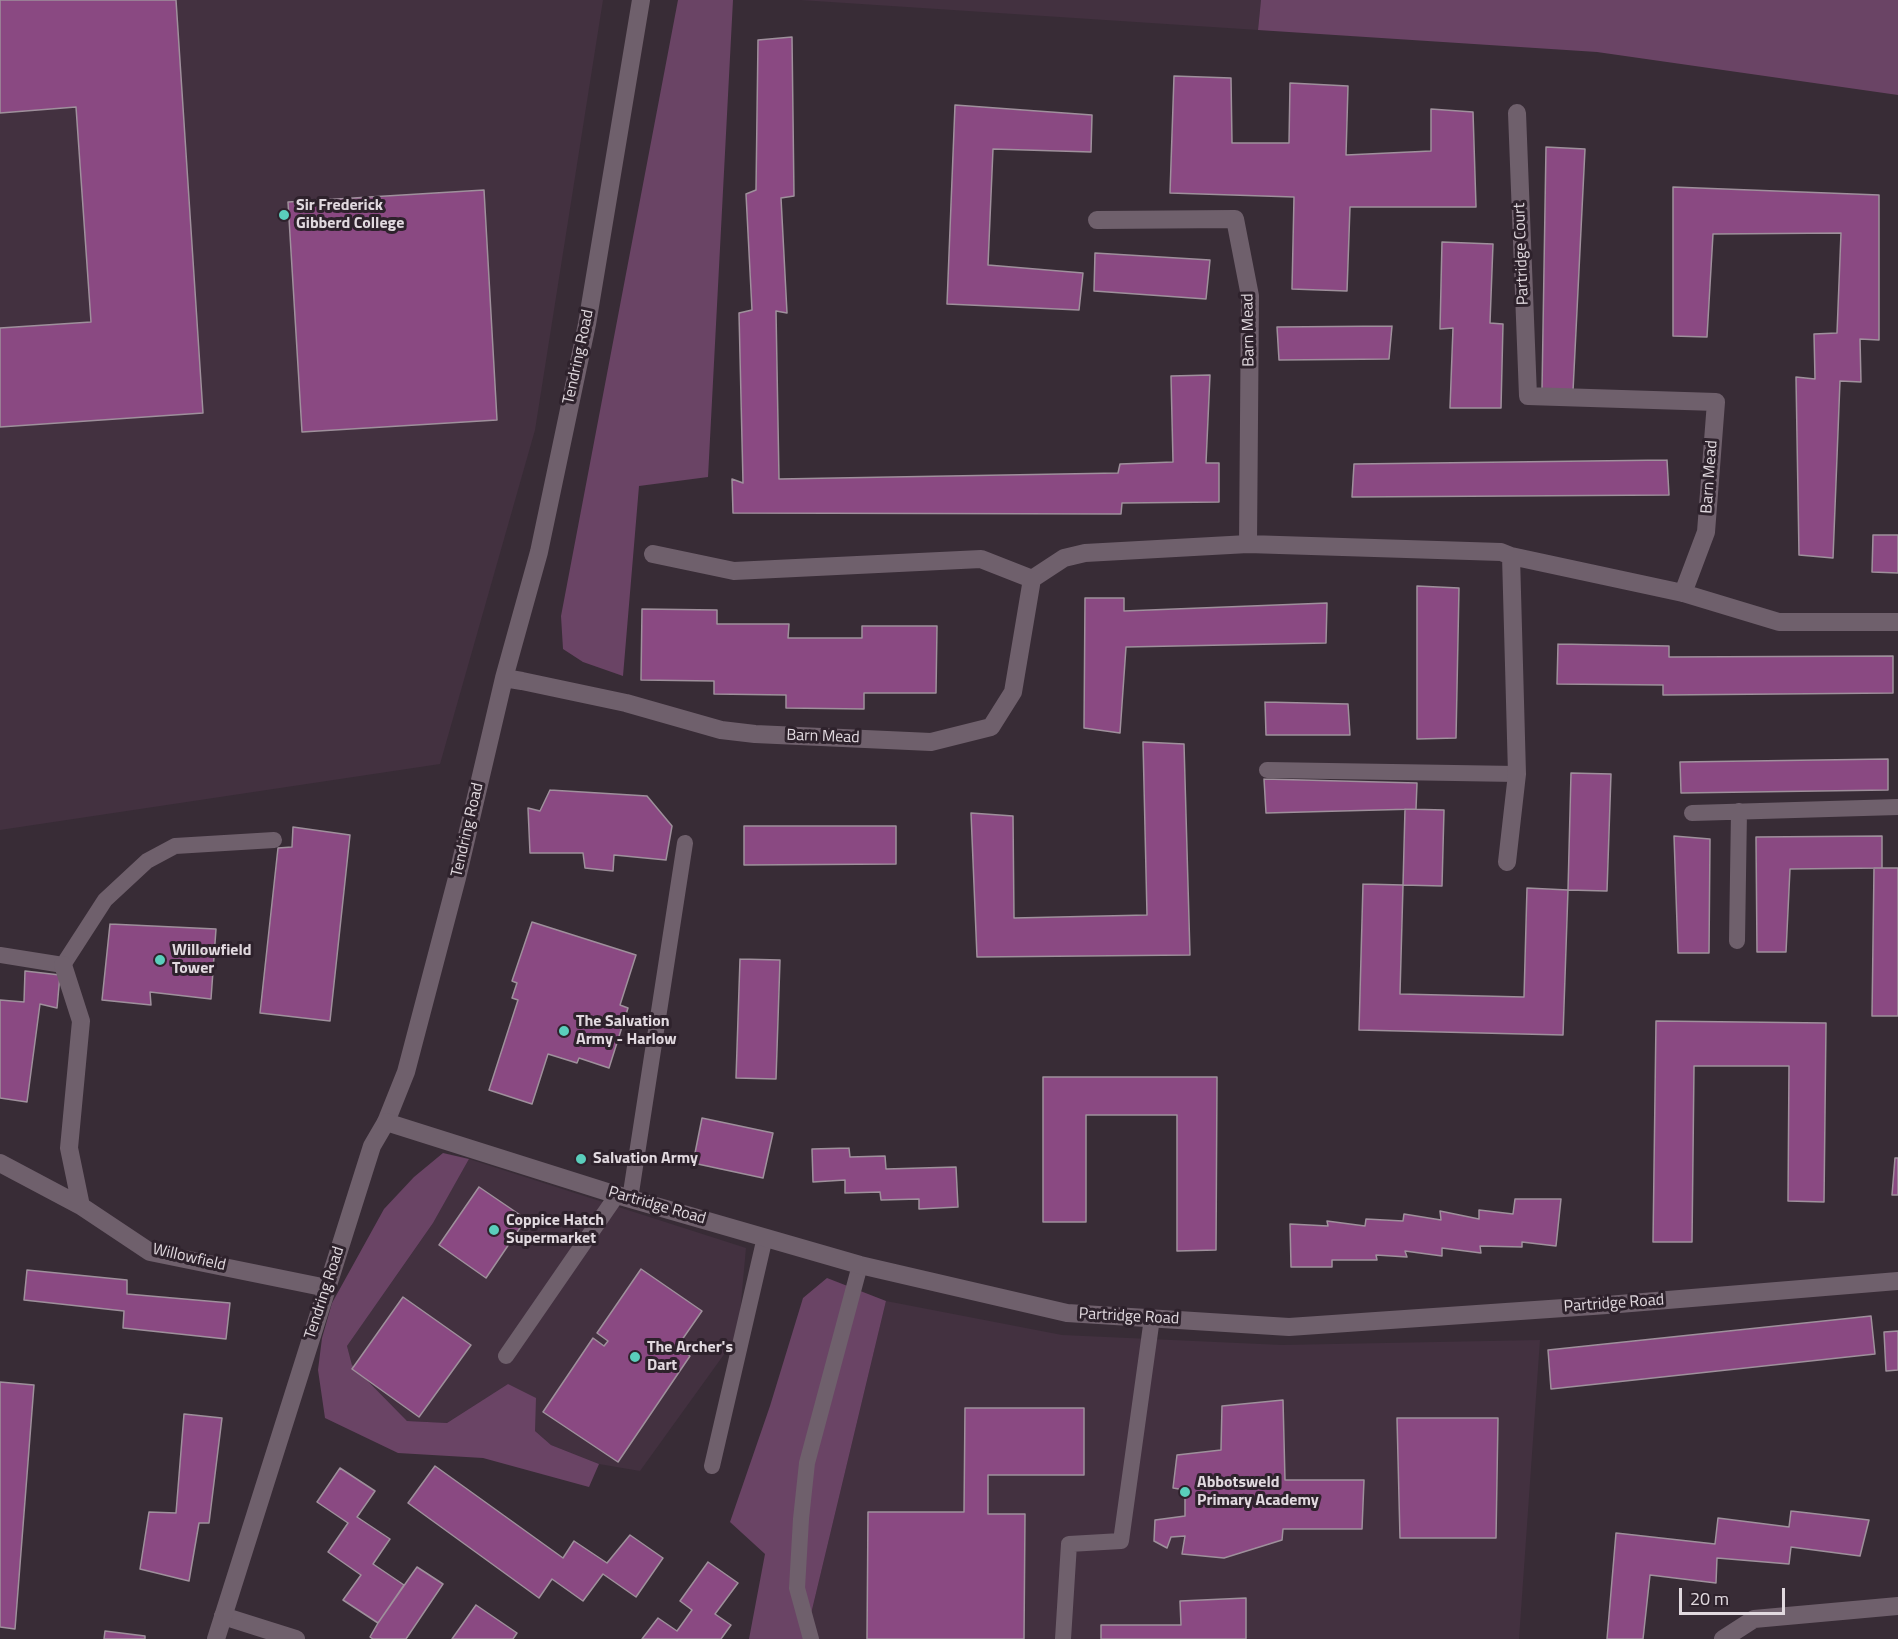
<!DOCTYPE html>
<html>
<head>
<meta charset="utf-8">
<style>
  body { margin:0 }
  #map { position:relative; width:1898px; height:1639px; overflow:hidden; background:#382c36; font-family:"Titillium Web",sans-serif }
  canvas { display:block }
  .scale { position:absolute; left:1679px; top:1588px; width:106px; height:27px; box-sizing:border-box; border:3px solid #e1d9df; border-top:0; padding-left:8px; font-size:18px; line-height:21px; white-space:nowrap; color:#e1d9df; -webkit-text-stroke:4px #2e222c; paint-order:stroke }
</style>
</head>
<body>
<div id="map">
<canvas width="1898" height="1639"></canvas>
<div class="scale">20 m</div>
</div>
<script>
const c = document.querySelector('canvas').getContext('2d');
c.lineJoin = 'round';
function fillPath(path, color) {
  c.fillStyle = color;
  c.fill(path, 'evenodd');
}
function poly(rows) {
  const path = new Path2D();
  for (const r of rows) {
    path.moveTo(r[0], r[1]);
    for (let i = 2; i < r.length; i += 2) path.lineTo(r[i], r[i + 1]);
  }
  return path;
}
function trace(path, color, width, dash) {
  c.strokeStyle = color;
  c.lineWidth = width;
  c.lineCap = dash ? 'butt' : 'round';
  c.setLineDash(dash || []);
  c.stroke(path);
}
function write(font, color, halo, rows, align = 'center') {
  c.font = font + ' "Titillium Web",sans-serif';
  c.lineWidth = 6;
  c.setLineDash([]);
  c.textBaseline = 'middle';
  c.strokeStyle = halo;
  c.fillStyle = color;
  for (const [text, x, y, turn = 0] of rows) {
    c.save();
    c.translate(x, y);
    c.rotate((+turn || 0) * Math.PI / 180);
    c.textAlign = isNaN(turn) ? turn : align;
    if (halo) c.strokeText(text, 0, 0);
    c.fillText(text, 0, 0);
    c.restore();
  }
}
const built = poly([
  [0,0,603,0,535,430,440,764,0,830],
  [800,0,1261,0,1258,30],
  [469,1159,746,1248,738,1335,640,1471,599,1464,551,1445,535,1431,508,1384,447,1423,407,1421,352,1365,347,1346,433,1223],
  [886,1301,1062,1335,1282,1345,1540,1340,1519,1639,805,1639]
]);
const green = poly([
  [678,0,733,0,708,477,639,486,623,676,583,662,563,649,561,616],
  [1261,0,1898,0,1898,95,1597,52,1258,30],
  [443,1153,469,1159,433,1223,347,1346,352,1365,407,1421,447,1423,508,1384,536,1398,535,1431,551,1445,599,1464,589,1487,483,1458,398,1453,325,1418,318,1370,322,1338,332,1303,384,1209,414,1177],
  [827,1278,886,1301,805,1639,749,1639,765,1554,730,1522,770,1406,803,1298]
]);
const building = poly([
  [0,0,176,0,203,413,0,427,0,328,91,322,76,107,0,113,0,0],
  [792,37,794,196,781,198,787,313,776,311,779,479,1118,473,1120,464,1173,462,1171,376,1210,375,1206,463,1219,463,1219,502,1122,503,1121,514,733,513,732,479,743,483,739,313,752,310,746,194,756,190,758,40,792,37],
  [1174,76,1231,78,1232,143,1289,143,1290,83,1348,86,1346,155,1431,151,1431,109,1473,112,1476,207,1350,207,1347,291,1292,289,1294,197,1170,193,1174,76],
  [955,105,1092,115,1091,152,993,149,988,265,1083,273,1079,310,947,304,955,105],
  [1546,147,1585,149,1573,391,1542,390,1546,147],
  [1673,187,1879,195,1879,340,1860,339,1861,382,1840,381,1833,558,1799,555,1796,377,1815,379,1814,334,1837,333,1841,233,1713,234,1707,337,1673,336,1673,187],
  [484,190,497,420,302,432,288,202,484,190],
  [1442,242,1493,244,1490,323,1503,324,1501,408,1450,408,1453,328,1440,329,1442,242],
  [1095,253,1210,260,1206,299,1094,291,1095,253],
  [1392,326,1389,359,1279,360,1277,327,1392,326],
  [1667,460,1669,495,1352,497,1354,464,1667,460],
  [1873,535,1898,535,1898,573,1872,572,1873,535],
  [1417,586,1459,588,1456,738,1417,739,1417,586],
  [1085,598,1124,598,1124,611,1327,603,1326,643,1126,647,1120,733,1084,728,1085,598],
  [642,609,717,610,717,624,789,624,788,638,862,638,862,626,937,626,936,693,864,693,864,709,786,708,786,695,714,694,714,681,641,680,642,609],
  [1558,644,1669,646,1669,657,1893,656,1893,693,1663,695,1663,685,1557,684,1558,644],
  [1265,702,1348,704,1350,735,1266,735,1265,702],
  [1143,742,1184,744,1190,955,977,957,971,813,1013,816,1014,918,1147,915,1143,742],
  [1888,759,1888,790,1681,793,1680,762,1888,759],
  [1571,773,1611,774,1607,891,1568,890,1571,773],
  [1264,779,1417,783,1416,809,1266,813,1264,779],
  [550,790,647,796,672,826,666,860,614,855,613,871,585,868,583,853,530,853,528,808,540,811,550,790],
  [1405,809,1444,810,1442,886,1403,885,1405,809],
  [744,826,896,826,896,864,744,865,744,826],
  [293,827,350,835,330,1021,260,1013,278,848,292,847,293,827],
  [1674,836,1710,839,1709,953,1678,953,1674,836],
  [1882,836,1882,868,1790,869,1786,952,1757,952,1756,837,1882,836],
  [1874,868,1898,868,1898,1016,1872,1016,1874,868],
  [1363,884,1403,885,1400,994,1524,997,1527,888,1568,890,1563,1035,1359,1030,1363,884],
  [532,922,636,955,620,1005,628,1008,609,1068,579,1058,577,1063,548,1054,532,1104,489,1090,518,1000,512,998,517,983,512,981,532,922],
  [110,924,216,929,211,999,150,992,151,1005,102,1000,110,924],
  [740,959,780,960,776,1079,736,1078,740,959],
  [25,971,60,975,57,1008,40,1004,27,1102,0,1098,0,1000,24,1002,25,971],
  [1656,1021,1826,1023,1824,1202,1788,1201,1789,1066,1694,1066,1692,1242,1653,1242,1656,1021],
  [1043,1077,1217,1077,1216,1250,1177,1251,1177,1115,1086,1115,1086,1222,1043,1222,1043,1077],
  [702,1118,773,1133,763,1178,693,1163,702,1118],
  [849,1148,850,1157,885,1156,886,1169,956,1167,958,1207,919,1209,919,1199,881,1200,880,1192,845,1193,845,1180,813,1182,812,1149,849,1148],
  [1895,1158,1898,1158,1898,1195,1892,1195,1895,1158],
  [479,1187,526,1219,486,1278,439,1245,479,1187],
  [1515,1199,1561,1199,1556,1246,1522,1242,1522,1247,1480,1246,1481,1253,1442,1248,1442,1256,1405,1251,1407,1257,1376,1255,1377,1260,1332,1260,1332,1267,1291,1267,1290,1224,1328,1226,1327,1221,1365,1226,1366,1219,1403,1221,1404,1214,1441,1220,1440,1211,1479,1219,1479,1210,1513,1214,1515,1199],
  [641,1269,702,1311,677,1347,690,1356,618,1462,543,1412,593,1338,604,1346,608,1341,597,1333,641,1269],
  [27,1270,127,1280,127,1294,230,1303,226,1339,123,1328,124,1311,24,1300,27,1270],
  [403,1297,471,1345,419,1417,352,1369,403,1297],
  [1871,1316,1875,1354,1551,1389,1548,1350,1871,1316],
  [1898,1331,1898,1370,1886,1371,1884,1332,1898,1331],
  [0,1382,34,1385,15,1629,0,1627,0,1382],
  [1283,1400,1285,1480,1364,1480,1362,1529,1283,1529,1282,1540,1224,1558,1182,1554,1185,1536,1171,1537,1167,1548,1154,1541,1155,1520,1185,1516,1185,1490,1173,1488,1177,1455,1221,1450,1222,1406,1283,1400],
  [965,1408,1084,1408,1084,1475,988,1475,988,1514,1025,1514,1024,1639,867,1639,868,1512,964,1512,965,1408],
  [184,1414,222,1418,209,1523,199,1523,189,1581,140,1569,149,1512,176,1513,184,1414],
  [1397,1418,1498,1418,1496,1538,1400,1538,1397,1418],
  [435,1466,563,1558,574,1541,607,1563,630,1535,663,1558,636,1597,603,1574,583,1601,552,1579,539,1598,408,1503,435,1466],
  [340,1468,375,1491,357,1517,390,1539,373,1564,404,1585,378,1623,343,1600,361,1575,328,1552,348,1523,317,1502,340,1468],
  [1791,1511,1869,1520,1860,1556,1791,1547,1789,1564,1717,1558,1716,1583,1650,1575,1643,1639,1607,1639,1616,1533,1715,1544,1718,1518,1789,1527,1791,1511],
  [708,1562,738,1583,715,1614,731,1625,721,1639,642,1639,658,1618,677,1631,692,1610,680,1601,708,1562],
  [417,1567,443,1584,406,1639,373,1639,370,1637,378,1623,417,1567],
  [1246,1598,1246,1639,1101,1639,1101,1625,1181,1625,1180,1601,1246,1598],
  [476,1605,517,1633,513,1639,452,1639,476,1605],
  [105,1631,145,1636,145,1639,104,1639,105,1631]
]);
const lane = poly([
  [1267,770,1517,774],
  [1692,813,1898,807],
  [1737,941,1739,811],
  [0,955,63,965,105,900,147,861,175,846,274,840],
  [630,1199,685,843],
  [506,1356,617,1195],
  [712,1466,765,1237],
  [811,1639,797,1588,801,1519,807,1463,860,1265],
  [1063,1639,1069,1544,1121,1541,1152,1318]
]);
const street = poly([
  [1517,113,1528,396,1716,402,1706,532,1683,593],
  [1097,220,1235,219,1250,296,1248,544],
  [653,554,734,571,981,559,1032,579],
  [504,678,522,681,626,703,721,730,755,734,931,742,991,727,1013,692,1032,579,1064,558,1085,553,1248,544,1501,552,1511,556,1683,593,1779,622,1898,622],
  [1507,862,1517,774,1511,556],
  [63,965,81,1021,69,1148,81,1206],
  [386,1122,406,1072,457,878,504,678,539,552,587,324,641,0],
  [0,1163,81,1206,150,1252,327,1288],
  [223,1616,296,1639],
  [1723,1639,1754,1619,1898,1606]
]);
const secondary = poly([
  [216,1639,372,1146,386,1122,617,1195,860,1265,1067,1313,1289,1327,1607,1305,1898,1281]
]);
const markers = [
  [284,215,6,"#5acebc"],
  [160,960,6,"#5acebc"],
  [564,1031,6,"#5acebc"],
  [581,1159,6,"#5acebc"],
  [494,1230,6,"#5acebc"],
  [635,1357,6,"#5acebc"],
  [1185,1492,6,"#5acebc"]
];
const poiNames = [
  ["Sir Frederick",296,206],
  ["Gibberd College",296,224],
  ["Willowfield",172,951],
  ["Tower",172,969],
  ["The Salvation",576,1022],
  ["Army - Harlow",576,1040],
  ["Salvation Army",593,1159],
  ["Coppice Hatch",506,1221],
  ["Supermarket",506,1239],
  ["The Archer's",647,1348],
  ["Dart",647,1366],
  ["Abbotsweld",1197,1483],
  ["Primary Academy",1197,1501]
];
const streetNames = [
  ["Partridge Court",1522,254,-92],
  ["Barn Mead",1249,330,-91],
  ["Tendring Road",579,357,-78],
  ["Barn Mead",1710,477,-86],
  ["Barn Mead",823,737,2],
  ["Tendring Road",468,830,-77],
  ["Partridge Road",657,1206,16],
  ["Willowfield",189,1258,13],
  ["Tendring Road",325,1293,-72],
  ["Partridge Road",1614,1304,-4],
  ["Partridge Road",1129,1317,3]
];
fillPath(built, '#433140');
fillPath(green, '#6a4465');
fillPath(building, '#8a4982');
trace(building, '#9f909c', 1.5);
trace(lane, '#6f606c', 16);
trace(street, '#6f606c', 18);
trace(secondary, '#6f606c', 18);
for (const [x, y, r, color] of markers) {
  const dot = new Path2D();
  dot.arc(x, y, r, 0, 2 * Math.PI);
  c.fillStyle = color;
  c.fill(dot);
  trace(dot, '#2e222c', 2);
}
write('bold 16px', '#e1d9df', '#2e222c', poiNames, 'left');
write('16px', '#e1d9df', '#2e222c', streetNames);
</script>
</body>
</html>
